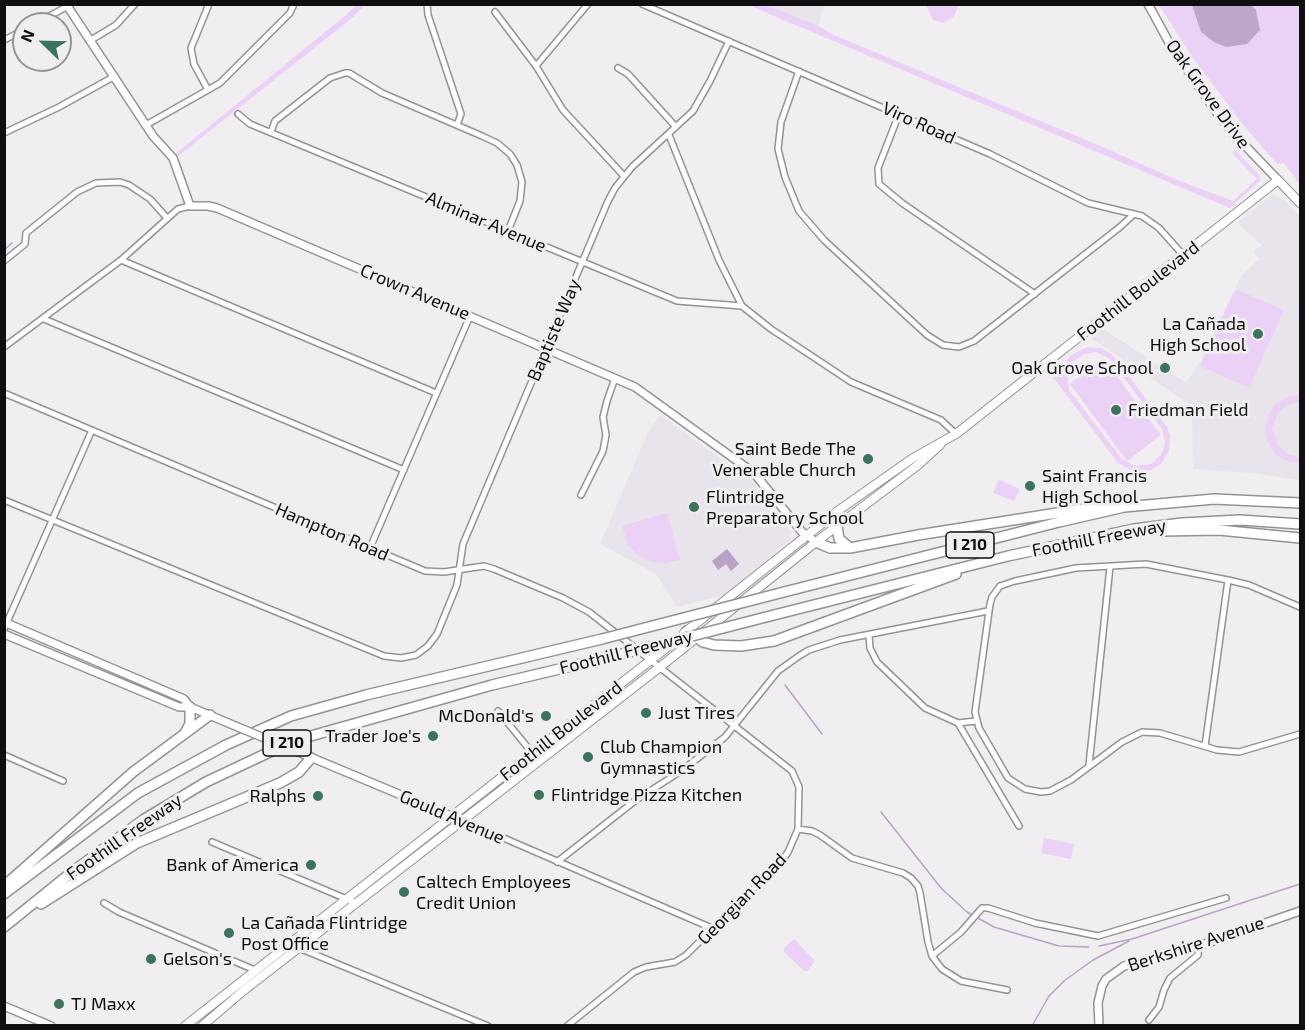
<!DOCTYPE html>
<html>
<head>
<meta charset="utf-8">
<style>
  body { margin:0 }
  #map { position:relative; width:1305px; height:1030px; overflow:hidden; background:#f0eef0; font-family:"Exo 2",sans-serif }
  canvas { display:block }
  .frame { position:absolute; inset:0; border:6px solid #100f10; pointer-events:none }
  .north { position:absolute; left:12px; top:12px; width:60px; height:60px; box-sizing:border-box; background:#f0eef0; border:2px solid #969596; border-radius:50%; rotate:293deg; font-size:16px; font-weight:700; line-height:24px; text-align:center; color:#100f10 }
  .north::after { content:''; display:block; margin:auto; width:21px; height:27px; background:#3a745d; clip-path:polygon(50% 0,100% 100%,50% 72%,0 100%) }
</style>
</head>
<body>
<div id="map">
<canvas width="1305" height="1030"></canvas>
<div class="frame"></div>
<div class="north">N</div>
</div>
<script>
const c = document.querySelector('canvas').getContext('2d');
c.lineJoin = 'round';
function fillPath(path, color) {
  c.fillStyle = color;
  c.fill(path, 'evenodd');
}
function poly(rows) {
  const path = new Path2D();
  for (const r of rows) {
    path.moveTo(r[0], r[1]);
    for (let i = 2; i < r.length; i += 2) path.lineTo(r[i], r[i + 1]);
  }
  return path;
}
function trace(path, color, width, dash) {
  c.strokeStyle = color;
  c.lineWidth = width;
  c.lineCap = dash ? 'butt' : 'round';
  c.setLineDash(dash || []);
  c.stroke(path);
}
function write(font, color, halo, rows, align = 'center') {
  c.font = font + ' "Exo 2",sans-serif';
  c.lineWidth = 6;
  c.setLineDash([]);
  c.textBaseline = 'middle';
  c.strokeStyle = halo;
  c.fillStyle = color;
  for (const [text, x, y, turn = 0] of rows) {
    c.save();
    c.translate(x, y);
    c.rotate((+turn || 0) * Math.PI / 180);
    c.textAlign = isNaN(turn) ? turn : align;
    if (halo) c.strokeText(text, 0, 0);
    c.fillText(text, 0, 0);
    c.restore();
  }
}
const built = poly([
  [766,5,824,5,818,26],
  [1273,194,1285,201,1300,217,1300,480,1253,473,1193,469,1192,406,1091,338,1103,329,1186,383,1207,351,1241,276,1259,259,1253,252,1262,245,1237,223],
  [660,415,753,482,791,531,790,540,724,595,677,607,656,574,600,544,648,432]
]);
const green = poly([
  [356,5,365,5,352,18,176,158,174,155,346,15],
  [748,5,767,5,818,26,834,35,1110,150,1172,178,1233,201,1257,179,1232,153,1235,150,1260,176,1260,181,1230,208],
  [926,5,926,4,959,5,954,16,944,23,933,20],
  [1159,5,1300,5,1300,185,1284,163,1277,164,1245,127,1195,61],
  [1238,290,1284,310,1249,388,1200,366,1233,293],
  [1087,347,1101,348,1113,355,1167,427,1170,436,1169,450,1162,463,1154,469,1145,472,1135,472,1118,463,1053,377,1057,373,1061,378,1064,364,1070,356],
  [1096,352,1110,359,1162,429,1165,441,1164,449,1160,456,1151,464,1136,466,1122,459,1069,390,1067,374,1071,363,1084,354],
  [1104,359,1161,435,1127,461,1070,384],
  [1300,395,1300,402,1287,405,1278,413,1272,429,1278,445,1287,454,1300,457,1300,464,1284,460,1275,454,1267,440,1265,429,1269,414,1275,405,1289,396],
  [999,480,1020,489,1014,501,993,493],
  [667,513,680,560,666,563,652,562,639,556,628,545,622,526],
  [1044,838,1074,844,1071,859,1041,853],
  [794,939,814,960,814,963,807,971,804,971,784,952,784,948]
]);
const forest = poly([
  [1192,5,1251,5,1256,10,1260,30,1247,44,1226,47,1214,42,1201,32]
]);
const water = poly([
  [727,549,739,564,731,571,726,564,718,570,712,561]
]);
const stream = poly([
  [4,250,12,243],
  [785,685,822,734],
  [881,812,941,888,967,912,994,927,1059,946,1089,947],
  [1099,946,1132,939,1300,884],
  [1032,1026,1049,996,1064,981,1093,960,1129,941]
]);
const street = poly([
  [427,4,428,15,461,114,457,125],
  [642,4,990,154,1088,203,1142,216,1159,228,1184,256],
  [495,12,536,66,563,110,624,176],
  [35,24,68,6],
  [4,40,24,30],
  [91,40,116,25,135,4],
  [536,66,588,4],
  [618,68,628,74,676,127],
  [799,71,781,122,778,149,785,177,799,211,824,240,927,335,943,345,959,347,974,341,1120,227,1134,214],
  [208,90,194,64,191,48,209,4],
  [238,114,250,124,677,301,742,306],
  [899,114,878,168,879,184,902,203,1035,294],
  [146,125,220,83,290,13,294,4],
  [271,132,275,121,330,78,345,73,349,73,382,93,482,136,497,143,510,154,517,165,522,182,520,201,508,231],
  [4,133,59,107,115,76],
  [669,135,719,260,742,306,771,329,851,382,941,420,956,434],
  [121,260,436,393],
  [4,261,25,244,26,233,77,192,96,183,120,182,129,185,150,199,167,218],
  [44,319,404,470],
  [4,347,121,260,178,209,190,206],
  [4,393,425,571,444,572,484,566,494,569,563,598,589,612,792,771,799,787,798,829,788,852,782,861,686,955,675,962,646,967,634,972,567,1026],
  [581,495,603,451,606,435,603,417,607,401,615,378],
  [4,500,384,656,401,658,416,655,428,646,437,634,457,585,463,544,608,201,615,188,632,167,693,111,710,81,729,41],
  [370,548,470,316],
  [1300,607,1249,585,1228,580,1146,564,1076,568,1015,581,1000,586,992,597,990,604,975,712,979,728,1008,778,1025,789,1041,792,1050,791,1071,780,1122,742,1142,732,1160,733,1217,750,1239,752,1300,734],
  [4,629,92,430],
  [869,636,870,648,877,662,925,708,958,723,1019,826],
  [498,711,538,760],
  [958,723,976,721],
  [1205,746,1228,580],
  [4,755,63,781],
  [1089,765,1110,567],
  [462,820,714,929],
  [798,829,812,831,820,835,852,858,903,873,911,878,918,886,920,893,928,942,932,956,942,969,961,981,1007,990],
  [212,842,356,903],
  [557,862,636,800,681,771,725,737,778,671,799,656,809,650,840,640,988,611],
  [104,903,119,912,257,971],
  [291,942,299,948,488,1026],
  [932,956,961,932,982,908,988,908,1035,923,1098,936,1226,898],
  [1149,1020,1159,1007,1164,990,1170,978,1198,955,1199,946]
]);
const secondary = poly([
  [66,4,153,136,173,158,190,206,208,206,217,208,635,387,754,473,802,532,816,542],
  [1148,4,1172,48,1214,109,1230,130,1278,180],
  [4,622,184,699,190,707,233,725],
  [4,634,179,707,190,707],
  [303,754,456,818],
  [4,1006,51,1026],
  [1099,1026,1098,1003,1102,986,1106,979,1124,966,1199,946,1300,911]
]);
const primary = poly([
  [684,633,839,510,913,458,956,434,1278,180,1300,203],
  [185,1026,675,641],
  [202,1026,243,991,660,667,816,542,918,465,940,445]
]);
const highway = poly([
  [837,526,839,539,850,548],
  [1161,531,1219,530,1300,538],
  [816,542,830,548,850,548,918,535,1108,505],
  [784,592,1059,522,1124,507,1214,499,1300,503],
  [774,615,1008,556,1134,529,1182,523,1240,520,1300,524],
  [687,631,703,642,714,645,741,646,774,641,956,574],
  [185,733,190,724,190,707],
  [4,886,133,772,210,715],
  [4,894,138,793,226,745,291,716,366,695,602,639],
  [41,904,137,843,280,783,299,772,311,758],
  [4,927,72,872,143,820,206,782,293,741,492,685,614,656]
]);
const secondaryBridge = poly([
  [233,725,303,754]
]);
const highwayBridge = poly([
  [602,639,784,592],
  [614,656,774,615]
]);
const markers = [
  [1258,334,6,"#3a745d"],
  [1165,368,6,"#3a745d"],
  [1116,410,6,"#3a745d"],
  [868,459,6,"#3a745d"],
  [1030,486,6,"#3a745d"],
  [694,507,6,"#3a745d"],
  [646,713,6,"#3a745d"],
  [546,716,6,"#3a745d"],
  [433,736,6,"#3a745d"],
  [588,757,6,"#3a745d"],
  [539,795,6,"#3a745d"],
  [318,796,6,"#3a745d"],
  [311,865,6,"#3a745d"],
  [404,892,6,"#3a745d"],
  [229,933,6,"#3a745d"],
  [151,959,6,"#3a745d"],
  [59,1004,6,"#3a745d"]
];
const shields = [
  [970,545,48],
  [287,743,48]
];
const shieldNames = [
  ["I 210",970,545],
  ["I 210",287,743]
];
const streetNames = [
  ["Oak Grove Drive",1208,94,54],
  ["Viro Road",919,123,24],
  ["Alminar Avenue",486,222,23],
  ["Foothill Boulevard",1138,291,-38],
  ["Crown Avenue",415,292,23],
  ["Baptiste Way",554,330,-67],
  ["Hampton Road",332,532,23],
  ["Foothill Freeway",1099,538,-11],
  ["Foothill Freeway",626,652,-14],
  ["Foothill Boulevard",561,731,-38],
  ["Gould Avenue",452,817,23],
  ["Foothill Freeway",124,837,-35],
  ["Georgian Road",742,899,-46],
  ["Berkshire Avenue",1196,944,-18]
];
const poiNames = [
  ["La Cañada",1246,324,"right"],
  ["High School",1246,345,"right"],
  ["Oak Grove School",1153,368,"right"],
  ["Friedman Field",1128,410],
  ["Saint Bede The",856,449,"right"],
  ["Venerable Church",856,470,"right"],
  ["Saint Francis",1042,476],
  ["High School",1042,497],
  ["Flintridge",706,497],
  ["Preparatory School",706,518],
  ["Just Tires",658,713],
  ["McDonald's",534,716,"right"],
  ["Trader Joe's",421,736,"right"],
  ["Club Champion",600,747],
  ["Gymnastics",600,768],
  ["Flintridge Pizza Kitchen",551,795],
  ["Ralphs",306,796,"right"],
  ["Bank of America",299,865,"right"],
  ["Caltech Employees",416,882],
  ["Credit Union",416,903],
  ["La Cañada Flintridge",241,923],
  ["Post Office",241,944],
  ["Gelson's",163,959],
  ["TJ Maxx",71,1004]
];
fillPath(built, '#e9e3ec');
fillPath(green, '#ecd1f7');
fillPath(forest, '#bea5ca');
fillPath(water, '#baa1c6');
trace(stream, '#baa1c6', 1.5);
trace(street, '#949295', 8);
trace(secondary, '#949295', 10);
trace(primary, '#949295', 10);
trace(highway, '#949295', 12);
trace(street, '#fff', 5);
trace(secondary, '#fff', 7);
trace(primary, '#fff', 8);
trace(highway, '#fff', 9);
trace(secondaryBridge, '#949295', 10, []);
trace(highwayBridge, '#949295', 12, []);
trace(secondaryBridge, '#fff', 7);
trace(highwayBridge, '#fff', 9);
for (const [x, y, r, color] of markers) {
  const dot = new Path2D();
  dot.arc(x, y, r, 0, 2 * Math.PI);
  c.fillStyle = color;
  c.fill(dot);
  trace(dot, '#f0eef0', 2);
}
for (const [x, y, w] of shields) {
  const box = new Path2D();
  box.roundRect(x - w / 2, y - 13, w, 26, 4.5);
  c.fillStyle = '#f0eef0';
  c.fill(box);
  trace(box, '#100f10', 1.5);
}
write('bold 16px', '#100f10', null, shieldNames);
write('18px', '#100f10', '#f0eef0', streetNames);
write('18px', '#100f10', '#f0eef0', poiNames, 'left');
</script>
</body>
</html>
